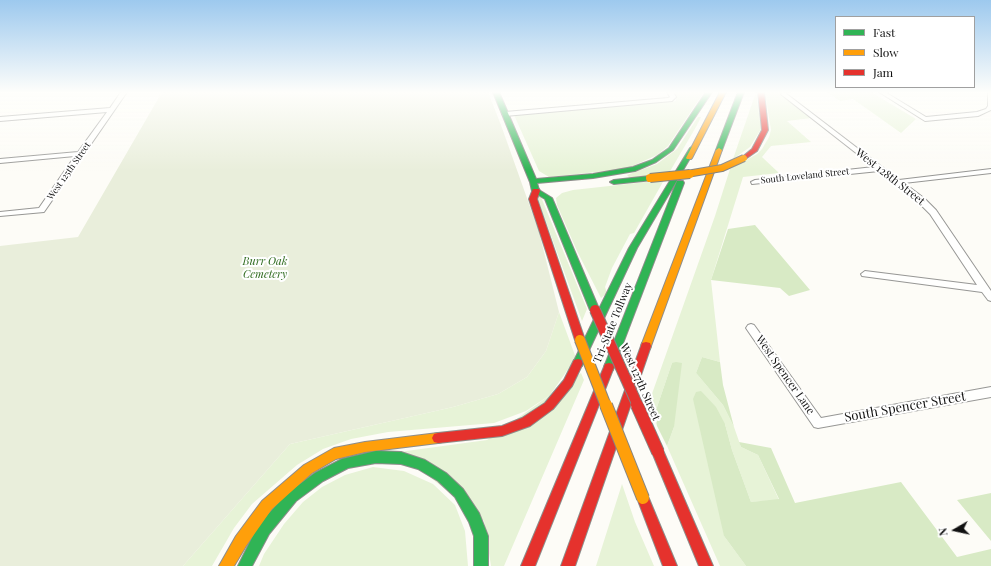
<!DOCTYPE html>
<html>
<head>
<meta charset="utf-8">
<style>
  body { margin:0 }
  #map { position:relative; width:991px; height:566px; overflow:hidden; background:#fdfcf7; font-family:"Playfair Display",serif }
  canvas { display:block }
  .legend { position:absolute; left:835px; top:16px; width:140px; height:72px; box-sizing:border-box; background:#fff; border:1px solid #a0a0a0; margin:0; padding:5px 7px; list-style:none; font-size:12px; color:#111 }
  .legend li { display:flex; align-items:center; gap:8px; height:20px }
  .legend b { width:20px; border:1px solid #a0a0a0 }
  .north { position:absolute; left:935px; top:510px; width:40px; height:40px; -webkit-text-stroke:3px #fff; paint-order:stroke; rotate:261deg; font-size:11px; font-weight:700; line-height:16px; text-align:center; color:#111 }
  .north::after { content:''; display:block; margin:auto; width:14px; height:18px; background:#111; clip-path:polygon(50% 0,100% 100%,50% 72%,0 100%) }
</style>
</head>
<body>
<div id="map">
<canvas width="991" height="566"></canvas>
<ul class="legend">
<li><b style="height:5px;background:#30b455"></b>Fast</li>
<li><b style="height:5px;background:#ff9f0a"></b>Slow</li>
<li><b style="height:5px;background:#e5322d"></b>Jam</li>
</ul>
<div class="north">N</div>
</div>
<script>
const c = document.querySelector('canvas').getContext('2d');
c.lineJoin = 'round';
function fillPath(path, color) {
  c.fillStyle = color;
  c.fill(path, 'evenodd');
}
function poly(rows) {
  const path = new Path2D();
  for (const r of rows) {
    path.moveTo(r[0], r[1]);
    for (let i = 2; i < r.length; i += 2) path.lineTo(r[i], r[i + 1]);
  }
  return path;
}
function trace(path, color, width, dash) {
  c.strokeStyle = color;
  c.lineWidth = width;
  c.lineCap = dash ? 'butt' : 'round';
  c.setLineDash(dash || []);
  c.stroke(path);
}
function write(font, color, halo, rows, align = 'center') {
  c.font = font + ' "Playfair Display",serif';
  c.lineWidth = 4;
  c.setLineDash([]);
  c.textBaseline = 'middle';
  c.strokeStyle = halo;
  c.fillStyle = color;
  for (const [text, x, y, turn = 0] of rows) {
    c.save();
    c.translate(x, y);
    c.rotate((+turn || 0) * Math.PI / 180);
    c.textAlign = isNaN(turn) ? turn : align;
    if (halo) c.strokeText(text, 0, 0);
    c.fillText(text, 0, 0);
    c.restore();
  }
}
const green = poly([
  [672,92,704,92,668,146,657,155,626,169,549,177,539,171,514,115,676,101,676,97],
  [756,92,761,129,750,147,733,159],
  [765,92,791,92,782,93,812,118,787,121,811,142,771,146,762,157,779,173,743,177,711,280,720,362,702,357,696,373,723,405,734,427,741,447,758,455,779,500,751,502,732,450,725,424,724,536,746,566,720,566,667,446,674,427,672,363,656,410,657,426,648,405,715,216,730,169,757,154,762,149,769,137,771,130],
  [827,92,871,92,916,119,901,133,853,99,840,101],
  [698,117,701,117,696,127,669,173,630,178,627,175,657,164,677,149],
  [664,180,634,233,630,234,612,268,605,287,607,293,601,298,577,251,557,205,556,198,562,193,573,190],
  [537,197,541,197,587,309,582,321],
  [559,312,576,358,550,395,526,411,494,423,388,432,351,439,323,449,297,465,252,504,234,528,212,566,183,566,290,444,453,407,498,394,527,377,546,351],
  [581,373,584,380,504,566,491,566,484,521,399,452,487,440],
  [373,467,404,471,433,484,455,505,465,531,468,566,259,566,264,554,284,524,303,502,322,487,345,475],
  [622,484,635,522,654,566,596,566]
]);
const forest = poly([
  [755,225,810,290,789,296,780,288,711,280,728,229],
  [702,357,720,362,723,385,734,427,723,405,696,373],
  [676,362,682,363,674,427,667,446,657,426,656,410,672,363],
  [701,391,716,407,725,424,732,450,751,502,779,499,758,455,741,447,739,442,771,448,795,503,901,482,957,557,991,549,991,566,746,566,724,536,693,399,696,392],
  [991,493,991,541,957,500]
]);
const cemetery = poly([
  [162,92,488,92,501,125,539,232,559,312,546,351,527,377,498,394,453,407,290,444,183,566,0,566,0,246,78,237]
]);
const street = poly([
  [121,92,127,92,44,212,0,216,0,212,39,208,75,156,0,163,0,159,78,152,107,112,0,121,0,117,110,108,121,92],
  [667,92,673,92,676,97,672,101,505,116,502,114,505,112,668,98,670,97,667,92],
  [784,92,899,180,991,169,991,173,904,183,925,199,936,210,991,291,991,301,988,300,982,292,862,276,861,274,865,271,977,285,930,214,919,203,879,171,752,184,751,182,755,180,874,167,782,95,781,94,784,92],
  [879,92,885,92,926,117,977,112,986,109,988,106,988,92,991,92,991,110,978,116,925,121,879,92],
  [751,324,754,325,821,418,991,387,991,397,818,428,814,427,748,331,746,328,748,325,751,324]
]);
const fast = poly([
  [493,92,499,92,536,179,593,174,633,167,652,160,669,148,706,92,712,92,673,150,656,162,635,171,593,178,537,183,539,190,552,198,599,309,629,248,690,148,693,146,696,148,637,248,583,363,582,366,578,367,574,366,573,363,597,313,592,312,590,310,545,199,532,191,530,182,493,92],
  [738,92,744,92,722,150,721,151,717,151,716,150,738,92],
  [650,176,654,178,653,180,614,184,610,182,614,180,650,176],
  [677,181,683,181,684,183,614,367,613,370,609,371,605,370,604,367,677,181],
  [376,451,401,452,425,460,446,473,463,489,479,513,488,536,488,566,474,566,474,536,469,522,455,497,438,481,418,469,401,464,376,463,348,468,323,481,296,501,269,534,252,566,238,566,259,524,288,493,315,473,342,459,376,451]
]);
const slow = poly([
  [720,92,726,92,692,158,691,159,687,159,686,158,720,92],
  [719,148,722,150,651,346,650,349,646,350,642,349,641,346,716,150,719,148],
  [438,433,442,434,444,438,442,442,438,443,365,452,336,459,312,473,272,509,246,546,234,566,219,566,236,536,262,501,304,465,334,448,365,442,438,433]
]);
const jam = poly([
  [758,92,764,92,768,130,757,151,744,160,741,158,752,149,762,130,758,92],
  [533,189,539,189,540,191,537,199,585,340,584,343,580,344,576,343,575,340,529,199,533,189],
  [646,342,650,343,651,346,575,566,561,566,641,346,642,343,646,342],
  [578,359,582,360,583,363,572,386,553,409,530,426,502,436,438,443,434,442,432,438,434,434,438,433,502,426,522,418,545,403,564,380,574,360,578,359],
  [609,363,613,364,614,367,535,566,521,566,604,367,605,364,609,363],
  [658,447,662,448,713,566,699,566,652,452,654,448,658,447],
  [643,492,647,494,677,566,663,566,637,498,639,494,643,492]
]);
const slowBridgeFar3 = poly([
  [681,175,722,168,744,158]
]);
const slowBridgeFar2 = poly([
  [650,178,690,174]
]);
const slowBridgeFar1 = poly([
  [580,340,606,406]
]);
const slowBridge = poly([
  [606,405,643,498]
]);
const jamBridgeFar1 = poly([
  [595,310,638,406]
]);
const jamBridge = poly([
  [637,405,658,452]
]);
const farStreetnames = [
  ["West 125th Street",69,171,-55],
  ["South Loveland Street",805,176,-6]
];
const streetNames = [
  ["West 128th Street",890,177,38],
  ["Tri-State Tollway",613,323,-68],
  ["West Spencer Lane",785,375,55],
  ["West 127th Street",640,382,66]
];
const parkNames = [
  ["Burr Oak",265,262],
  ["Cemetery",265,275]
];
const nearStreetnames = [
  ["South Spencer Street",905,407,-10]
];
fillPath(green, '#e7f3d7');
fillPath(forest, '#d8eac5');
fillPath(cemetery, '#e9eedb');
trace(street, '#979795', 2);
trace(fast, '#8e8d8b', 2);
trace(slow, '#8e8d8b', 2);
trace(jam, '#8e8d8b', 2);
fillPath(street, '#fffffe');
fillPath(fast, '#30b455');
fillPath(slow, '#ff9f0a');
fillPath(jam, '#e5322d');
trace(slowBridgeFar3, '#858482', 8, []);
trace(slowBridgeFar2, '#858482', 10, []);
trace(slowBridgeFar1, '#858482', 12, []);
trace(slowBridge, '#858482', 14, []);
trace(jamBridgeFar1, '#858482', 12, []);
trace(jamBridge, '#858482', 14, []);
trace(slowBridgeFar3, '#ff9f0a', 6);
trace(slowBridgeFar2, '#ff9f0a', 8);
trace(slowBridgeFar1, '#ff9f0a', 10);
trace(slowBridge, '#ff9f0a', 12);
trace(jamBridgeFar1, '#e5322d', 10);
trace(jamBridge, '#e5322d', 12);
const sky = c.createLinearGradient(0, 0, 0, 171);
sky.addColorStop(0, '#9dc9ee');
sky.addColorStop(0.54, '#fefefb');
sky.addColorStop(1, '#fefefb00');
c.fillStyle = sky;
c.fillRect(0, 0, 991, 171);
write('9px', '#111', '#fff', farStreetnames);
write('11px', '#111', '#fff', streetNames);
write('italic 11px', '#2f6b1f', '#fff', parkNames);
write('13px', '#111', '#fff', nearStreetnames);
</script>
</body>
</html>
